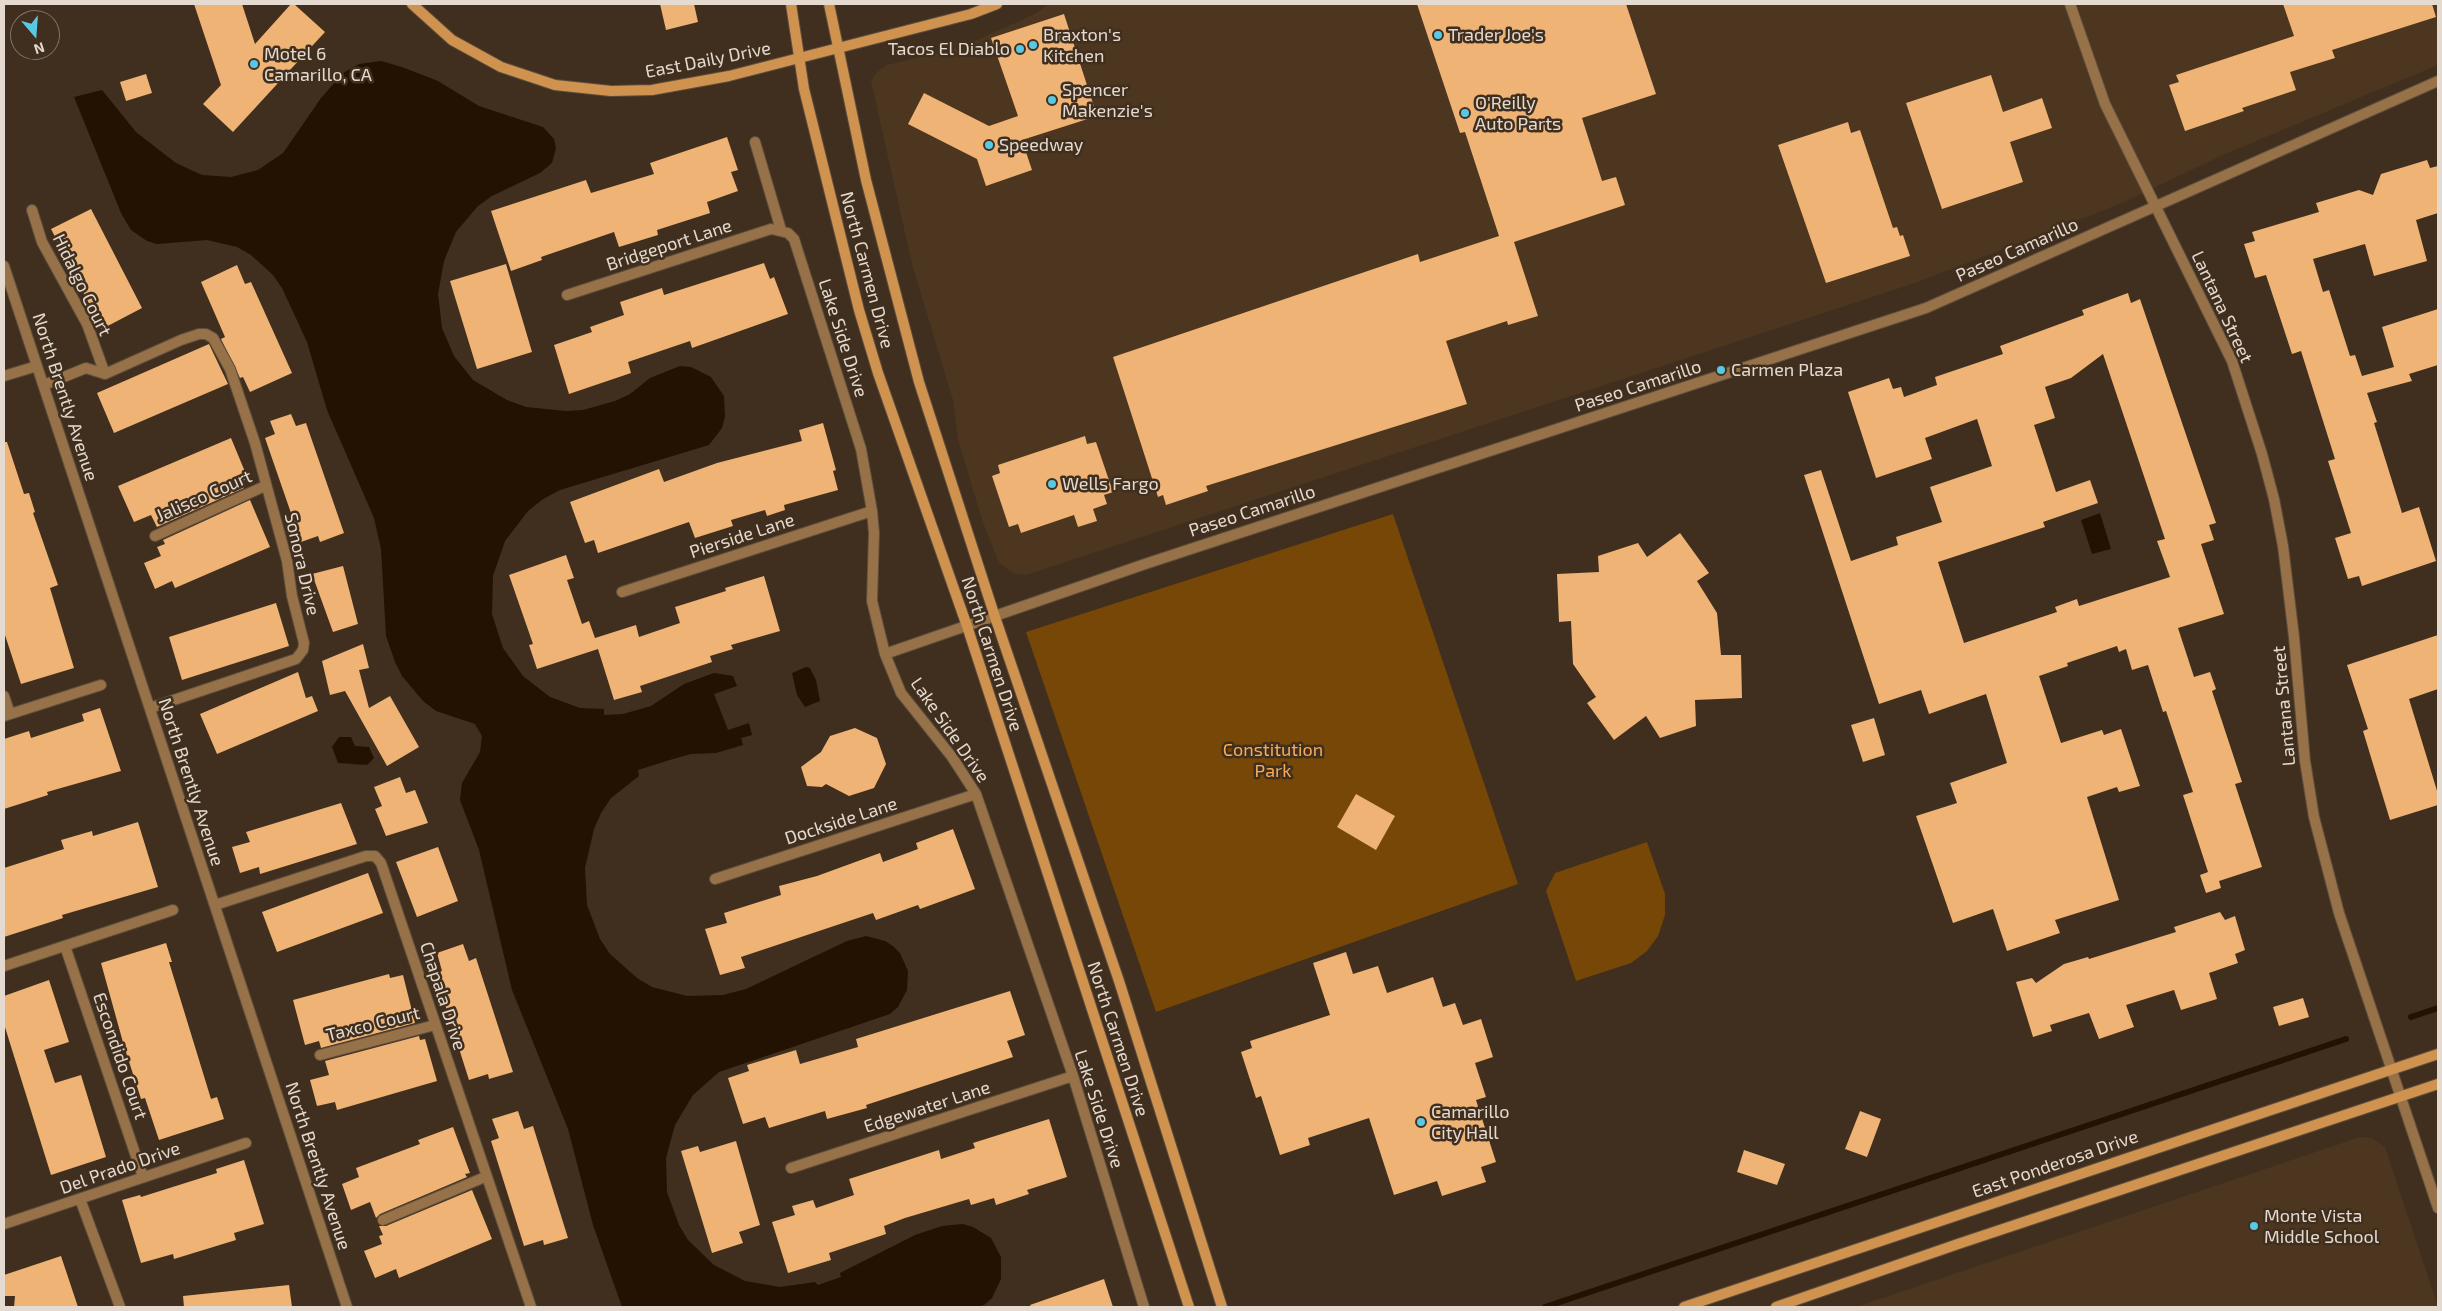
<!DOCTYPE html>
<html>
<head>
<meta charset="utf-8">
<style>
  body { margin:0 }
  #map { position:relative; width:2442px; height:1311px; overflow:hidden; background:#402f1e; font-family:"Exo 2",sans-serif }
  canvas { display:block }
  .frame { position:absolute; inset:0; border:5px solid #e5dacf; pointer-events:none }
  .north { position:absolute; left:10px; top:10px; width:50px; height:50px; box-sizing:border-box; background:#402f1e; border:1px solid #827365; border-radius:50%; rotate:162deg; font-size:14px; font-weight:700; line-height:20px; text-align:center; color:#e5dacf }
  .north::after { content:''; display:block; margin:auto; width:18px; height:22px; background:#59c8e4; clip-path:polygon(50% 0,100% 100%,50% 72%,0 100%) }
</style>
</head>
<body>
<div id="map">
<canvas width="2442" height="1311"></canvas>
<div class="frame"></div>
<div class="north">N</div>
</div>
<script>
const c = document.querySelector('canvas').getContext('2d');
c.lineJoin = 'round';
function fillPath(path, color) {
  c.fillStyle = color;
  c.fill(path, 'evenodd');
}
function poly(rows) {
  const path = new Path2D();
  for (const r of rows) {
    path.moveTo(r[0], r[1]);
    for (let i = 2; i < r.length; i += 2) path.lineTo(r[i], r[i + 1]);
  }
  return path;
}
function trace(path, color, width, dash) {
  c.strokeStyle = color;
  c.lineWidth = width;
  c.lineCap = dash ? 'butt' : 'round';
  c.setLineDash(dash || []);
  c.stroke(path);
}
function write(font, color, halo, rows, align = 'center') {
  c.font = font + ' "Exo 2",sans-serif';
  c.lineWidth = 5;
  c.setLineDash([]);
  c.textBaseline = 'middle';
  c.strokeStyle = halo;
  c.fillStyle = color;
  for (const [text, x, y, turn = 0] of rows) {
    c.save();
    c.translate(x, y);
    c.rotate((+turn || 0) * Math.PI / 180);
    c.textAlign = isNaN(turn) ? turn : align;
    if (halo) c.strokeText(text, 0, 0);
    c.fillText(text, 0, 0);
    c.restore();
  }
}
const built = poly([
  [1049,4,2438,4,2438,65,2225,154,2122,203,1918,282,1026,575,1013,573,999,563,982,520,958,439,953,400,912,264,871,81,877,72,887,65,961,47,1033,15],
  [2360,1137,2372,1138,2385,1147,2438,1307,1856,1307]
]);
const green = poly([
  [1393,514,1518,884,1156,1012,1026,632],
  [1647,842,1665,894,1665,915,1658,936,1647,951,1631,963,1576,981,1546,891,1555,873]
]);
const water = poly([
  [381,61,402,67,438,81,479,106,543,127,554,139,556,148,552,163,540,173,492,196,478,206,456,232,444,261,438,294,442,328,454,356,473,380,507,400,526,407,566,411,583,410,615,401,630,394,650,378,680,366,691,367,711,377,724,396,725,417,722,428,709,445,560,490,543,499,528,511,505,541,493,576,492,614,503,648,523,676,550,697,580,708,604,709,604,715,623,714,651,706,684,684,714,673,733,676,737,686,714,694,728,730,749,723,752,735,741,738,743,745,716,753,691,754,673,759,638,770,639,776,611,798,601,813,594,829,585,868,587,905,600,939,610,954,637,978,652,987,687,996,723,995,746,989,847,941,866,936,885,941,893,946,900,953,908,971,907,990,898,1007,890,1014,719,1072,693,1095,675,1125,666,1158,667,1192,679,1225,688,1240,714,1265,745,1281,780,1287,815,1282,818,1285,841,1277,840,1273,915,1235,942,1226,963,1224,973,1227,991,1238,1001,1257,1001,1279,992,1298,984,1305,978,1307,622,1307,593,1225,568,1129,512,990,479,850,460,800,462,783,480,752,482,736,475,724,436,711,423,701,402,676,395,662,386,636,381,549,374,518,327,410,307,342,282,288,273,275,251,255,237,247,207,240,157,244,147,241,131,230,121,213,74,97,102,90,136,132,176,163,202,175,231,177,258,170,283,153,321,98,343,73,359,64],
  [2100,513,2111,549,2092,554,2081,520],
  [806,667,810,668,816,680,820,701,805,707,797,695,792,673],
  [339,737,351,737,355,746,369,747,374,758,367,765,338,763,332,747]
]);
const stream = poly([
  [2411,1017,2438,1008],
  [1545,1307,2346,1039]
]);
const building = poly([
  [194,4,242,4,255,44,291,4,294,4,325,32,233,132,203,104,221,85],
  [660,4,694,4,698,22,666,30],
  [1417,4,1626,4,1656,94,1582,118,1602,181,1616,177,1625,205,1514,242,1538,316,1508,325,1507,321,1446,341,1467,404,1206,486,1208,491,1166,505,1163,495,1158,497,1113,357,1418,254,1420,262,1499,236,1465,132,1460,133],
  [2283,4,2432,4,2436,17,2332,50,2335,58,2290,72,2296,90,2242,108,2244,111,2185,131,2169,85,2179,82,2176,75,2294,36],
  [1064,14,1097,116,1022,140,1032,170,986,186,977,159,908,124,924,93,989,126,1018,116,991,38],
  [146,74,152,93,126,101,120,82],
  [1991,75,2003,112,2042,98,2052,128,2010,142,2023,182,1942,209,1906,103],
  [1848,122,1851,133,1860,130,1893,228,1897,227,1900,236,1903,235,1910,256,1826,283,1778,145],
  [727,137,738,170,731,172,738,191,707,202,710,213,657,230,658,235,619,247,614,232,541,257,542,260,511,271,491,211,586,180,591,193,654,174,650,163],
  [2427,160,2430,168,2438,166,2438,213,2416,220,2427,261,2374,276,2365,244,2313,259,2323,292,2329,290,2350,356,2355,355,2362,376,2394,367,2382,327,2438,309,2438,365,2409,374,2412,381,2367,393,2377,422,2374,423,2402,513,2419,507,2436,561,2362,586,2359,576,2348,579,2335,538,2351,533,2328,461,2335,459,2301,351,2292,354,2266,275,2255,278,2244,244,2255,241,2252,232,2319,212,2316,203,2359,190,2373,195,2381,174],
  [91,209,142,308,102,329,51,229],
  [764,263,770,279,774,277,788,314,692,348,690,341,628,362,631,373,569,394,554,345,592,332,590,327,624,315,620,302,662,288,664,295],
  [506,264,532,352,477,369,450,281],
  [237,265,245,284,251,282,292,373,250,392,243,377,240,378,221,339,225,337,201,282],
  [2128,293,2131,303,2140,299,2216,523,2209,525,2214,540,2201,544,2224,614,2178,628,2194,677,2210,672,2216,689,2212,691,2242,782,2235,784,2262,867,2219,881,2221,888,2206,893,2200,875,2208,872,2183,795,2193,792,2166,711,2163,712,2148,665,2132,670,2126,649,2119,652,2117,646,2067,663,2068,666,2039,676,2061,743,2102,730,2104,735,2121,729,2140,786,2119,792,2117,787,2087,797,2119,900,2055,920,2060,933,2007,951,1993,909,1953,923,1916,816,1957,803,1950,783,2007,763,1986,694,1929,714,1921,690,1879,704,1804,475,1821,470,1851,561,1898,545,1896,537,1942,522,1930,487,1992,466,1977,419,1925,438,1932,459,1876,478,1848,392,1889,378,1893,389,1901,387,1904,397,1937,385,1935,377,2003,354,2000,346,2084,315,2082,310],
  [2103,354,2165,539,2157,541,2170,577,2079,606,2077,599,2055,607,2057,612,1964,643,1938,562,2045,527,2043,522,2098,503,2090,480,2056,492,2034,425,2055,418,2045,387,2071,378],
  [209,344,228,384,114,433,97,393],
  [291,414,296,426,306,423,344,533,320,542,318,536,301,542,265,438,275,434,270,421],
  [823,423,836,470,833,471,838,490,784,505,785,510,767,516,765,510,731,520,733,526,695,538,689,522,598,553,594,540,585,543,570,502,659,469,664,482,717,463,802,441,799,430],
  [1085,436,1087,444,1096,442,1113,492,1104,495,1107,504,1093,509,1097,521,1078,527,1074,515,1021,533,1018,524,1009,527,992,476,1000,473,998,465],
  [231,438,248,479,242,481,244,488,157,527,151,515,134,522,118,486],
  [4,442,7,442,24,494,29,493,35,512,33,513,58,585,50,588,74,668,21,684,4,632],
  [250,500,270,547,175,588,172,581,155,589,144,563,161,556,157,547,165,544,163,540],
  [1680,533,1709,573,1697,581,1717,613,1721,655,1741,655,1742,698,1695,700,1696,726,1660,738,1646,716,1614,740,1587,703,1596,697,1573,664,1571,621,1559,622,1557,574,1599,572,1598,556,1638,543,1647,557],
  [566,555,574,578,567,580,582,624,589,621,595,638,636,625,639,637,680,623,675,607,726,591,725,588,764,576,780,631,731,645,733,649,710,656,712,662,640,686,642,692,614,700,598,649,537,669,529,645,533,644,509,575],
  [343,566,358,624,333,632,312,574],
  [276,603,289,646,182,680,169,637],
  [2438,635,2438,689,2409,699,2438,794,2438,805,2390,820,2363,731,2368,729,2347,665],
  [363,644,369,668,359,670,369,708,390,696,419,747,387,766,345,691,330,695,322,661],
  [298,672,306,698,312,696,318,711,217,754,200,714],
  [100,708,121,771,47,792,48,795,4,809,4,739,29,731,31,738,84,721,82,714],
  [1874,718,1885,755,1863,762,1851,725],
  [855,728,877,738,886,764,874,788,849,796,826,784,822,787,807,786,801,767,821,752,830,736],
  [400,777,406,793,415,790,428,823,386,836,375,809,382,806,374,787],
  [1356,794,1395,816,1376,850,1337,827],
  [341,803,357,844,260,874,259,867,240,873,232,847,250,842,246,832],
  [138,822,158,887,62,915,63,918,4,937,4,868,64,849,61,840,92,831,93,836],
  [953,829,975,889,920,909,918,905,876,920,873,913,741,957,745,968,720,975,705,929,727,923,724,913,781,895,779,886,817,876,880,853,883,862,918,849,916,843],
  [438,847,458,901,417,917,396,862],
  [368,873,383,913,277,952,262,912],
  [2220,912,2225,920,2235,916,2245,950,2235,954,2238,963,2209,973,2217,999,2181,1010,2174,990,2126,1005,2134,1027,2099,1039,2089,1013,2050,1025,2052,1031,2033,1037,2016,982,2032,978,2036,983,2064,964,2088,957,2089,959,2176,932,2174,927],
  [166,943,172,962,169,962,211,1099,217,1097,224,1119,159,1140,145,1098,141,1099,124,1046,101,963],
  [463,944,469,961,476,958,513,1072,489,1079,488,1074,469,1080,435,973,442,971,437,953],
  [1346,952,1353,974,1378,966,1387,993,1433,977,1443,1007,1455,1003,1463,1025,1481,1019,1493,1057,1475,1063,1486,1097,1476,1100,1496,1162,1481,1167,1486,1182,1442,1196,1437,1181,1394,1195,1369,1118,1308,1138,1310,1145,1280,1155,1261,1096,1256,1098,1241,1052,1252,1048,1250,1041,1330,1015,1313,963],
  [389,974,390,978,403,975,415,1023,321,1048,319,1041,305,1045,293,1000],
  [49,980,69,1042,44,1050,55,1083,81,1075,106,1157,51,1175,4,1024,4,996],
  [1010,991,1025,1035,1007,1041,1013,1057,866,1105,867,1108,827,1119,825,1111,769,1128,765,1117,743,1124,728,1078,749,1071,747,1065,796,1050,800,1064,858,1047,856,1039],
  [2303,998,2309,1017,2279,1026,2273,1007],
  [419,1036,420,1040,425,1039,437,1081,337,1110,335,1102,317,1106,310,1080,329,1075,325,1061],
  [518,1111,524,1129,533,1126,568,1238,544,1245,543,1240,524,1246,491,1141,499,1138,492,1119],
  [1860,1111,1881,1119,1867,1157,1845,1149],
  [1049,1119,1067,1177,1027,1190,1029,1194,996,1205,994,1198,971,1205,969,1199,905,1218,884,1226,886,1234,829,1253,831,1260,788,1273,772,1222,795,1215,792,1206,813,1200,816,1208,854,1195,849,1179,939,1150,941,1159,975,1148,973,1143],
  [453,1127,470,1173,465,1174,467,1177,380,1214,376,1218,370,1202,351,1210,342,1184,359,1177,356,1168,420,1144,418,1140],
  [736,1141,760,1225,739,1232,743,1243,712,1253,681,1151,698,1146,700,1152],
  [1744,1150,1785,1164,1777,1185,1737,1172],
  [244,1160,264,1224,234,1233,236,1240,174,1259,173,1254,141,1263,122,1200,140,1195,141,1197,217,1173,216,1169],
  [472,1190,492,1239,399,1278,396,1269,375,1278,364,1251,382,1244,379,1236,383,1235,379,1226,386,1226],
  [61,1256,78,1307,14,1307,15,1296,4,1296,4,1275],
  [1104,1279,1113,1307,1031,1307,1030,1305],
  [289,1285,292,1307,184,1307,183,1296]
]);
const street = poly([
  [2070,4,2105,104,2232,361,2262,454,2274,499,2283,546,2294,637,2305,761,2314,817,2339,913,2438,1208],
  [755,142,781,230],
  [32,210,42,242,87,324,105,374],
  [4,266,347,1307],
  [567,295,771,229,788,233,794,239,861,449,872,511,874,533,872,601,885,654,901,693,952,757,976,794,1073,1076,1144,1307],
  [4,376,37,366],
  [44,385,86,368,105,374,181,340,199,334,206,334,213,338,230,369,255,443,287,561,292,596,304,643,303,650,296,659,150,708],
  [155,536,265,486],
  [622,592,872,511],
  [885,654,1148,563,1926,308,2438,81],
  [4,696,10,714],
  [4,716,101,685],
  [715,879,976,794],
  [215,905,366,856,375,856,381,863,531,1307],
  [65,946,143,1177],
  [4,966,173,910],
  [320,1055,435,1025],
  [791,1168,1073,1076],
  [80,1199,120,1307],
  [383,1220,485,1177],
  [4,1224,246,1143]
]);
const secondary = poly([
  [412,4,452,40,501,67,555,85,611,91,652,90,729,76,971,14,997,4],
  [791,4,804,89,859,310,878,373,967,626,1189,1307],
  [829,4,866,180,919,382,995,617,1119,981,1222,1307],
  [1684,1307,2438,1054],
  [1776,1307,1958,1244,2438,1084]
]);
const markers = [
  [1438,35,5,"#59c8e4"],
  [1033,45,5,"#59c8e4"],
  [1020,49,5,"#59c8e4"],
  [254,64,5,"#59c8e4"],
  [1052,100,5,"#59c8e4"],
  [1465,113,5,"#59c8e4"],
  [989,145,5,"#59c8e4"],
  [1721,370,5,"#59c8e4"],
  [1052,484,5,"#59c8e4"],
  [1421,1122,5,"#59c8e4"],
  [2254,1226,5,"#59c8e4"]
];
const poiNames = [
  ["Braxton's",1043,35],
  ["Kitchen",1043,56],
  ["Trader Joe's",1448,35],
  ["Tacos El Diablo",1010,49,"right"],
  ["Motel 6",264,54],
  ["Camarillo, CA",264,75],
  ["Spencer",1062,90],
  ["Makenzie's",1062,111],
  ["O'Reilly",1475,103],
  ["Auto Parts",1475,124],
  ["Speedway",999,145],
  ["Carmen Plaza",1731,370],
  ["Wells Fargo",1062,484],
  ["Camarillo",1431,1112],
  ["City Hall",1431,1133],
  ["Monte Vista",2264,1216],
  ["Middle School",2264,1237]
];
const streetNames = [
  ["East Daily Drive",708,60,-11],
  ["Bridgeport Lane",669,245,-18],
  ["Paseo Camarillo",2017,250,-24],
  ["North Carmen Drive",867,270,75],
  ["Hidalgo Court",82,285,64],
  ["Lantana Street",2222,307,65],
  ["Lake Side Drive",843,338,72],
  ["Paseo Camarillo",1638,386,-18],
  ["North Brently Avenue",65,397,72],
  ["Jalisco Court",204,496,-24],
  ["Paseo Camarillo",1252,511,-18],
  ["Pierside Lane",742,536,-18],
  ["Sonora Drive",302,564,77],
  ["North Carmen Drive",992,654,72],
  ["Lantana Street",2284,706,-95],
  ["Lake Side Drive",950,730,55],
  ["North Brently Avenue",191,782,72],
  ["Dockside Lane",841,821,-18],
  ["Chapala Drive",443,996,72],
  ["Taxco Court",373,1024,-14],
  ["North Carmen Drive",1118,1039,72],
  ["Escondido Court",120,1056,71],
  ["Edgewater Lane",927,1107,-18],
  ["Lake Side Drive",1099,1109,72],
  ["East Ponderosa Drive",2055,1164,-19],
  ["North Brently Avenue",318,1166,72],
  ["Del Prado Drive",120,1168,-19]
];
const parkNames = [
  ["Constitution",1273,750],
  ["Park",1273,771]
];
fillPath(built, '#4c361f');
fillPath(green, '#764706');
fillPath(water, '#231201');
trace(stream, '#231201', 6);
fillPath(building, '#eeb375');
trace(street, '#5e4e3e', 12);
trace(secondary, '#5e4e3e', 12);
trace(street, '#977148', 10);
trace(secondary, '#d0924f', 10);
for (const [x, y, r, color] of markers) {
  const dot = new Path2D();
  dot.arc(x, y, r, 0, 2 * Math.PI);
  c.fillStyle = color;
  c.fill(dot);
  trace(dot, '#402f1e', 2);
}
write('18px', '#e5dacf', '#402f1e', poiNames, 'left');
write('18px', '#e5dacf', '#402f1e', streetNames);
write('18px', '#f8ac57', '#402f1e', parkNames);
</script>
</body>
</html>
